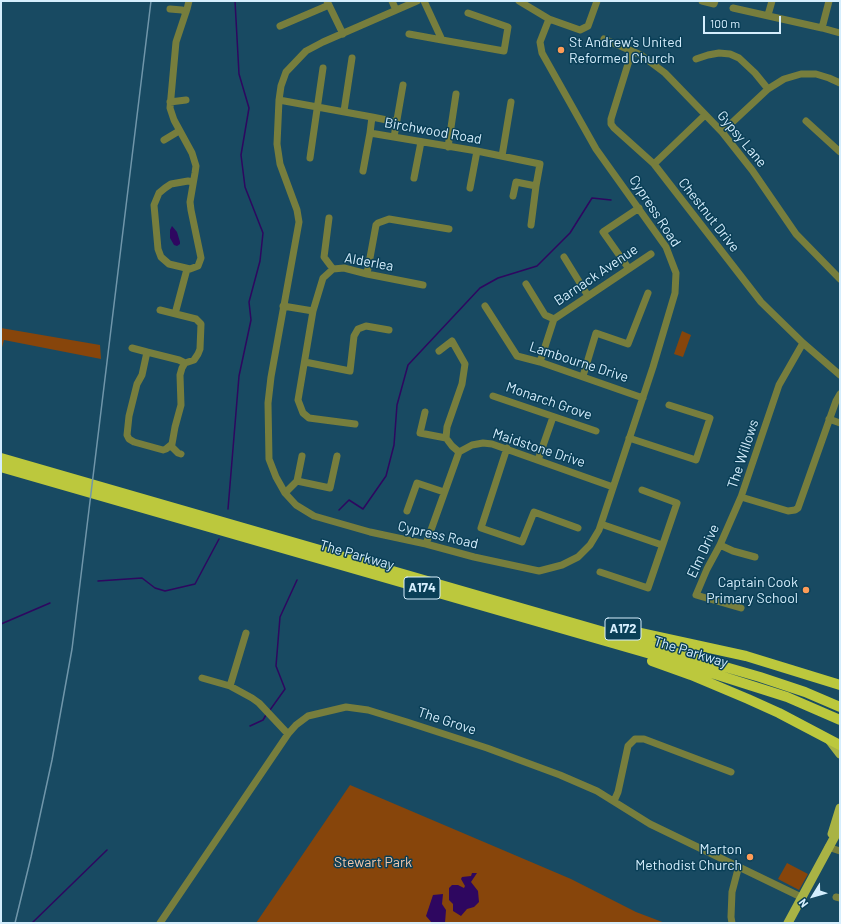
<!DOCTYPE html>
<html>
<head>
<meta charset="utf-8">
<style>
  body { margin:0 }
  #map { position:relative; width:841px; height:924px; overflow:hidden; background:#184a62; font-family:Barlow,sans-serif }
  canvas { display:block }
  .frame { position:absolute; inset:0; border:2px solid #d5eefd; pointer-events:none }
  .north { position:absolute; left:793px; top:876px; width:40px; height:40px; -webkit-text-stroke:3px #0a3f57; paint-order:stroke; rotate:233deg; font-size:11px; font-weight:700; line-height:16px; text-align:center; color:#d5eefd }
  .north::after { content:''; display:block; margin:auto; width:14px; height:18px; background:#d5eefd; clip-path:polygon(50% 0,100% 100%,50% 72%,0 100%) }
  .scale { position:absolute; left:703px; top:16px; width:78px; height:18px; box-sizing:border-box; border:2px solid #d5eefd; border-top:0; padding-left:5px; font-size:12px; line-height:14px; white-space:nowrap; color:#d5eefd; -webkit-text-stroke:3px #0a3f57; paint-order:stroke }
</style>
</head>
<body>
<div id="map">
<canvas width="841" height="924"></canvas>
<div class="frame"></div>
<div class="north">N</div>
<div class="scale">100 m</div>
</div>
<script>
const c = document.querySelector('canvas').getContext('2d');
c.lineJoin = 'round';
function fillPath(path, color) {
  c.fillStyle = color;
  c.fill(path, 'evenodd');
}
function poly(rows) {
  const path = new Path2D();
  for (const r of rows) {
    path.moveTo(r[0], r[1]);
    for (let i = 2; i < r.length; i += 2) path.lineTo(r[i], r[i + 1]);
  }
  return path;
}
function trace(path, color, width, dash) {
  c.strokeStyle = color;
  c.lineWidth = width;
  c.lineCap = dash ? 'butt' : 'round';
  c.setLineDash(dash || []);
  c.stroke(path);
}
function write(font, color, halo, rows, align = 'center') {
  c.font = font + ' Barlow,sans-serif';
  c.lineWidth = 3;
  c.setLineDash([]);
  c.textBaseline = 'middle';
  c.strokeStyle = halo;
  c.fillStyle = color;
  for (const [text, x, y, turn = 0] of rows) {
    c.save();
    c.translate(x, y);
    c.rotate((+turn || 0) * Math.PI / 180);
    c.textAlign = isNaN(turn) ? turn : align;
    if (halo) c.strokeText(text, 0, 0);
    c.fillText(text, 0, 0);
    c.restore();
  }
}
const green = poly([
  [1,328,100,345,101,359,4,340,1,351],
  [682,331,691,335,683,357,674,354],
  [350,785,571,879,636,912,665,923,256,923],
  [787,863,808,874,799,890,778,879]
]);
const water = poly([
  [172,226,177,232,180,242,180,244,177,246,174,245,170,238,170,230],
  [472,873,477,873,471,882,478,891,479,902,474,907,467,909,461,916,453,911,453,904,449,900,449,888,452,885,458,885,464,888,465,886,461,879,462,877,471,876],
  [443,894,442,904,446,910,445,923,432,923,426,916,433,895]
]);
const stream = poly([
  [228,509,239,376,251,320,249,302,260,261,263,233,245,187,241,155,249,108,239,74,235,1],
  [339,510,349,500,363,509,386,476,394,445,397,405,408,365,480,288,498,278,537,266,570,233,592,198,611,200],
  [98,581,142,578,155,588,165,591,195,584,219,539],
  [1,624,50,603],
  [270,710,285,689,276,666,280,617,297,580],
  [250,726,263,720,266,715],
  [32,923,107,850]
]);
const minor = poly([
  [189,1,187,9,176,42,170,108,174,120,192,153,196,166,195,173,190,202,191,210,201,258,198,266,190,269,169,264,161,257,158,249,154,205,159,193,165,188,171,184,188,181,193,182],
  [327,1,343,34],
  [392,1,396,10],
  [417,1,323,42,306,51,286,72,281,86,279,100,277,144,280,164,297,210,299,222,271,377,268,403,269,459,276,477,285,493,296,505,314,516,370,532,426,544,474,557,539,571,562,565,578,557,590,545,599,530,653,367,675,293,676,273,666,247,596,149,542,53,540,42,549,19],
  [424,1,442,40,504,51,508,27,468,13],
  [519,1,549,19,580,30,588,26,597,1],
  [702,1,714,4,715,1],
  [733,8,822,28,840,33],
  [170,9,182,10,186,12],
  [768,15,772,1],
  [280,26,329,5],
  [822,28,829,1],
  [409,34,442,40],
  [604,39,641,55,665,73,722,132,752,170,796,234,840,279],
  [632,51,611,119,611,124,614,128,654,164,761,302,803,343,840,375],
  [696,59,708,55,719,53,730,54,739,58,755,73,768,89],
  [279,100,372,117,370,133,477,151,540,164,536,186,531,225],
  [170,102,186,100],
  [344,111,352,58],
  [372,117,397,122],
  [806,121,840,152],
  [722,132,768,89,784,79,801,74,816,74,829,78,840,83],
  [394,137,403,85],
  [164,140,179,131],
  [448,147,456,94],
  [502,156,511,102],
  [310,158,323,68],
  [654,164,705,115],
  [363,171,370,133],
  [414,178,421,142],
  [470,188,477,151],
  [513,196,516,182,536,186],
  [329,218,324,257,333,269],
  [564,257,588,296],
  [629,269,603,232,639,208],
  [367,274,376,225,378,223,389,219,449,229],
  [526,284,545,315,554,319],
  [283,306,313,311,298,400,303,413,309,418,355,424],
  [485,306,517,356,540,362,643,398],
  [160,310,196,319,201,324,200,349,198,354,194,360,185,363],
  [313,311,323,278,333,269,344,268,367,274,423,285],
  [175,314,187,269],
  [803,343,779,385,741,497,788,511,795,510,798,508,836,401,840,394],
  [132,348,147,352],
  [439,351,452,341,465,364,462,384,447,427,446,438,452,446,459,452],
  [147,352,179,360,185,363,182,368,180,375,181,405,175,427,172,444,166,449,163,450,134,442,129,439,127,435,129,416,137,384,142,375,147,352],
  [305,362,350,371,354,336,358,329,366,326,389,330],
  [540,362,554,319,651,254],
  [583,376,596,333,628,344,648,293],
  [493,396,596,431],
  [425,412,420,433,446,438],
  [829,419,840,423],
  [629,438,696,460,710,418,669,405],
  [171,446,178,453,181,454],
  [507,448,481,528,522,542,534,512,578,528],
  [538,460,553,417],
  [297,481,302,456],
  [285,493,297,481,330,488,337,456],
  [407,511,417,483,444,492],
  [601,524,662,545],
  [426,544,459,452,472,445,483,443,492,444,613,487],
  [720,545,733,551,755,557],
  [600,572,648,588,677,503,642,490],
  [741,608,696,595,707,569,720,545,741,497],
  [202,678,230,686,252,698,259,703,288,734],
  [230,686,246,633],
  [614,801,618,792,628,746,635,739,644,739,731,772],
  [828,847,840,851],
  [836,897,840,898],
  [160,923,288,734,296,725,308,716,346,707,368,710,407,722,487,748,560,775,597,791,650,824,801,897],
  [732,923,731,917,732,892,737,873,739,867]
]);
const major = poly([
  [830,741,840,754],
  [832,834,840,808],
  [788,923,840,827]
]);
const highway = poly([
  [1,458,760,677,805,692,840,707],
  [1,467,661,657,787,697,840,720],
  [613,627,746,656,840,685],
  [652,661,691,675,748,699,779,713,840,745]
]);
const rail = poly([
  [15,923,31,857,52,760,72,649,151,1]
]);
const markers = [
  [561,50,4,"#fe9c57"],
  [806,590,4,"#fe9c57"],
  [750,857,4,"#fe9c57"]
];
const shields = [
  [422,588,36],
  [623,629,36]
];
const shieldNames = [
  ["A174",422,588],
  ["A172",623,629]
];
const poiNames = [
  ["St Andrew's United",569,42,"left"],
  ["Reformed Church",569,58,"left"],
  ["Captain Cook",798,582],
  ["Primary School",798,598],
  ["Marton",742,849],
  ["Methodist Church",742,865]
];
const streetNames = [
  ["Birchwood Road",433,131,10],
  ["Gypsy Lane",742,139,50],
  ["Cypress Road",655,211,57],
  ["Chestnut Drive",709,215,52],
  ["Alderlea",369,262,10],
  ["Barnack Avenue",596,275,-34],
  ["Lambourne Drive",579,362,18],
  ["Monarch Grove",549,401,19],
  ["Maidstone Drive",539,448,18],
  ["The Willows",743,454,-72],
  ["Cypress Road",438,535,13],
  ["Elm Drive",703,551,-65],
  ["The Parkway",357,555,16],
  ["The Parkway",691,652,17],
  ["The Grove",447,721,18]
];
const parkNames = [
  ["Stewart Park",373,862]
];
fillPath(green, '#87450b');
fillPath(water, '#2e0760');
trace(stream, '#2e0760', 1.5);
trace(minor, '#777e3d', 7);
trace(major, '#a9b345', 9);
trace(highway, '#bcc83d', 10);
trace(rail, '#7096aa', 1.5);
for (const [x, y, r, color] of markers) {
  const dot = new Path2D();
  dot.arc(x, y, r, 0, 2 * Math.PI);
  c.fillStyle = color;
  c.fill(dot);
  trace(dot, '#0a3f57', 1.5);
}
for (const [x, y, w] of shields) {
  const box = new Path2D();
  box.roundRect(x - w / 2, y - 11, w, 22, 3);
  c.fillStyle = '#0a3f57';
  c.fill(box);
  trace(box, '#d5eefd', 1);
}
write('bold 13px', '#d5eefd', null, shieldNames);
write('14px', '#d5eefd', '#0a3f57', poiNames, 'right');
write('14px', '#d5eefd', '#0a3f57', streetNames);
write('14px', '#f6c8aa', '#0a3f57', parkNames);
</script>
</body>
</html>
